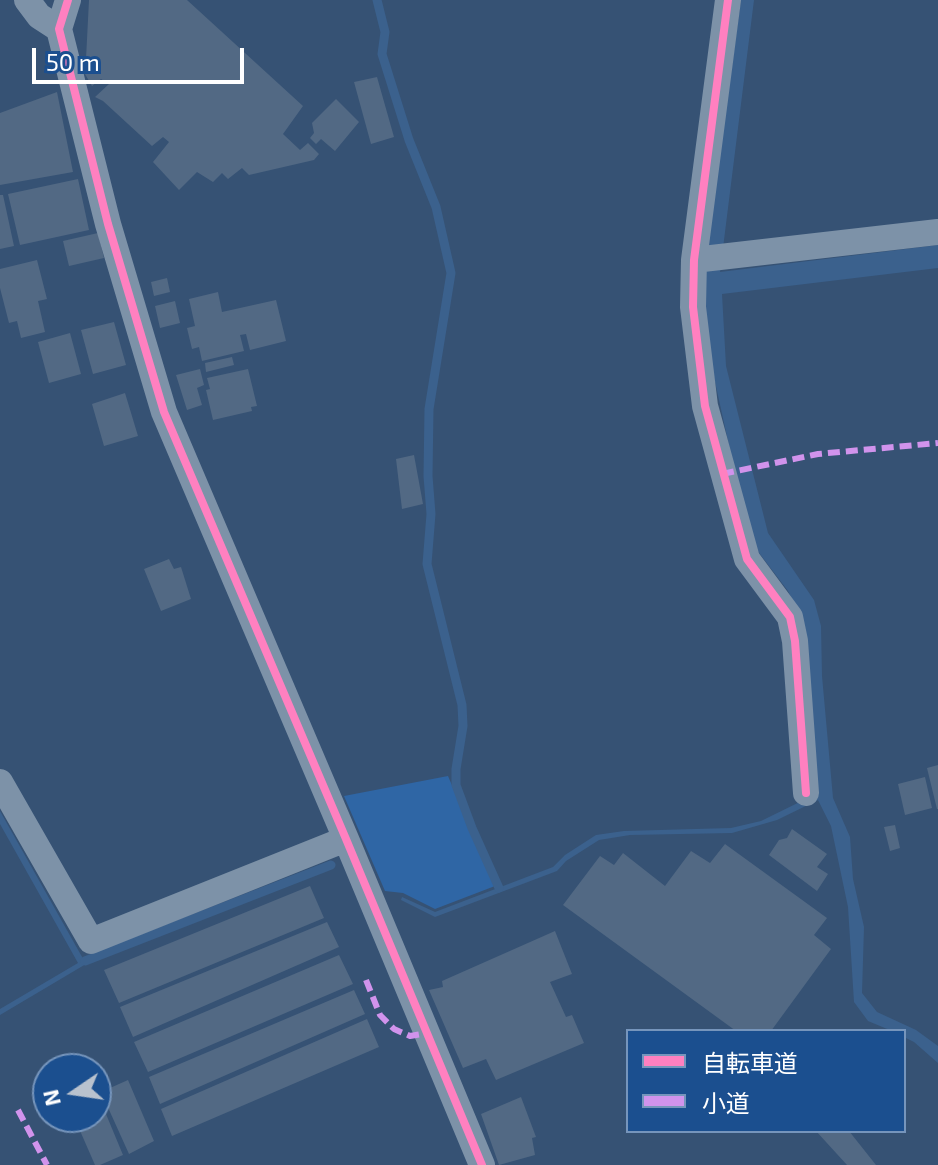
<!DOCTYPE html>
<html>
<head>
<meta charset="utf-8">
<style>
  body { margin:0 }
  #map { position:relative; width:938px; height:1165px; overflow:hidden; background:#365274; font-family:"Exo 2","Noto Sans JP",sans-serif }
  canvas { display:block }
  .legend { position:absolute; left:626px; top:1029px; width:280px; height:104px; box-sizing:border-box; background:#1b4f8f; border:2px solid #7695bc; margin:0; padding:10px 14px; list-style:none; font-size:24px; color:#fff }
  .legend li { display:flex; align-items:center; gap:16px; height:40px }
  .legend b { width:40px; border:2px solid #7695bc }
  .north { position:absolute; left:32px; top:1053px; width:80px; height:80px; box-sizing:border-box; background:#1b4f8f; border:2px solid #7695bc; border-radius:50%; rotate:257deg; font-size:22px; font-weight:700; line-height:32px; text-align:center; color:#fff }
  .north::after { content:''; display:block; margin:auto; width:28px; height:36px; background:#b9c2ce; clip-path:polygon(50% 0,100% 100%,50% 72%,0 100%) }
  .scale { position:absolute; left:32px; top:48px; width:212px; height:36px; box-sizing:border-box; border:4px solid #fff; border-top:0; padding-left:10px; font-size:24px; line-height:28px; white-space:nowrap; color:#fff; -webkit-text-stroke:6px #1b4f8f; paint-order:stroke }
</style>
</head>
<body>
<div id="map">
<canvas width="938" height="1165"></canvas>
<ul class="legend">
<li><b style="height:10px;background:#ff80c0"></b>自転車道</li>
<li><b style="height:10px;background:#d193ec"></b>小道</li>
</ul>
<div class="north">N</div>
<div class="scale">50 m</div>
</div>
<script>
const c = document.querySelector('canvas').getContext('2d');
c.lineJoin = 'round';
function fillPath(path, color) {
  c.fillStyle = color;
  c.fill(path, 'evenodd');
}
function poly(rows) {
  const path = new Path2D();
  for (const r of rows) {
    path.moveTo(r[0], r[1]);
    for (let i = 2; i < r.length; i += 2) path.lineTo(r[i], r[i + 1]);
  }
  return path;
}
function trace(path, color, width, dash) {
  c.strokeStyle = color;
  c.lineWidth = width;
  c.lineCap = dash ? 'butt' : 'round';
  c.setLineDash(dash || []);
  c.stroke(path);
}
const green = poly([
  [448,776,495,886,435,909,403,893,385,891,344,796]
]);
const water = poly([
  [741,0,754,0,720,272,938,245,938,268,722,294,726,366,768,533,814,600,821,626,822,676,833,798,850,837,853,879,864,927,862,993,877,1012,916,1030,938,1046,938,1063,914,1042,904,1037,904,1031,892,1031,868,1021,854,1002,848,907,831,826,818,800,777,820,732,833,630,835,599,840,566,861,557,871,435,917,401,900,402,897,435,912,553,867,565,855,596,835,624,831,731,828,761,821,816,794,804,623,788,591,750,541,708,350,703,274],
  [0,811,86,964,0,1015,0,1009,78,963,0,824]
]);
const stream = poly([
  [377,0,385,32,382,54,409,140,436,207,451,273,429,409,428,476,431,514,427,564,462,705,463,726,456,769,456,785,472,828,499,888],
  [85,961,331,865]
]);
const building = poly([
  [89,0,187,0,303,106,283,134,300,150,308,143,319,154,314,160,249,175,242,168,228,179,222,173,213,182,197,172,179,190,153,162,169,142,163,137,152,146,103,101,95,97,109,84,101,79,92,86,85,74,88,70,86,59],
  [377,77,394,137,371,144,354,82],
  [57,92,73,172,0,185,0,113],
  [336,99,359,122,335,151,321,139,316,144,310,138,314,133,312,123],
  [78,179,89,230,20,245,8,194],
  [0,195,3,195,14,246,0,249],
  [98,233,104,258,69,266,63,241],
  [37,260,47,299,38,301,45,332,21,338,17,321,9,323,0,288,0,269],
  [167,278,170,292,154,296,151,282],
  [218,292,222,312,276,300,286,341,250,350,246,334,240,335,244,351,202,361,199,347,192,349,187,328,195,326,189,299],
  [175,301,180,323,160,328,155,306],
  [114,322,126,365,93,374,81,330],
  [70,333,81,374,49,383,38,342],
  [232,357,234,365,206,372,205,363],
  [200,369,204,385,197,388,202,405,187,410,176,375],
  [248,369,257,406,251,407,252,411,213,420,206,390,210,389,207,378],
  [125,393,138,436,104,446,92,404],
  [414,455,423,504,402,509,396,459],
  [169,559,174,569,181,567,191,599,161,611,144,569],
  [938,765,938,809,937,809,927,768],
  [925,777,932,808,905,815,898,784],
  [895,825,900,848,890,851,884,827],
  [792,829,827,854,817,867,828,874,817,891,769,855,779,840,787,838],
  [725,844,827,918,814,935,831,949,771,1031,736,1031,563,905,600,856,614,865,623,853,665,886,691,851,710,863],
  [310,886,324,918,119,1003,104,970],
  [327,922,339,947,133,1037,120,1007],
  [555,931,572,974,550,982,566,1017,572,1015,584,1043,496,1080,486,1059,463,1068,429,990,443,987,442,981],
  [339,955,353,984,148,1072,134,1042],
  [354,990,365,1014,160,1104,149,1077],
  [367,1019,379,1047,172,1136,161,1109],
  [128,1080,154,1141,129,1154,101,1092],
  [96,1090,123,1155,100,1165,95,1165,74,1117,96,1117],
  [521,1097,536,1137,532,1138,535,1155,499,1165,481,1114],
  [816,1131,849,1131,876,1165,847,1165]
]);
const street = poly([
  [27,0,39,16,59,29],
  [68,0,59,29,108,224,164,412,346,839,482,1165],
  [728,0,694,260,693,307,705,406,747,559,790,617,795,641,806,793],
  [694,260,938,232],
  [0,782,91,941,346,839]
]);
const quiet = poly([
  [722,474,818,454,938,443],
  [366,980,380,1015,394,1029,410,1036,427,1033],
  [18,1110,47,1165]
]);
const cycleway = poly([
  [68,0,59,29,108,224,164,412,346,839,482,1165],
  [728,0,694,260,693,307,705,406,747,559,790,617,795,641,806,793]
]);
fillPath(green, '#2f66a5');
fillPath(water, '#3b618d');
trace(stream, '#3b618d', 9);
fillPath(building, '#526984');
trace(street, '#7d92a8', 26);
trace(quiet, '#d193ec', 6, [12, 6]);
trace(cycleway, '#ff80c0', 8);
</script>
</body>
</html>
